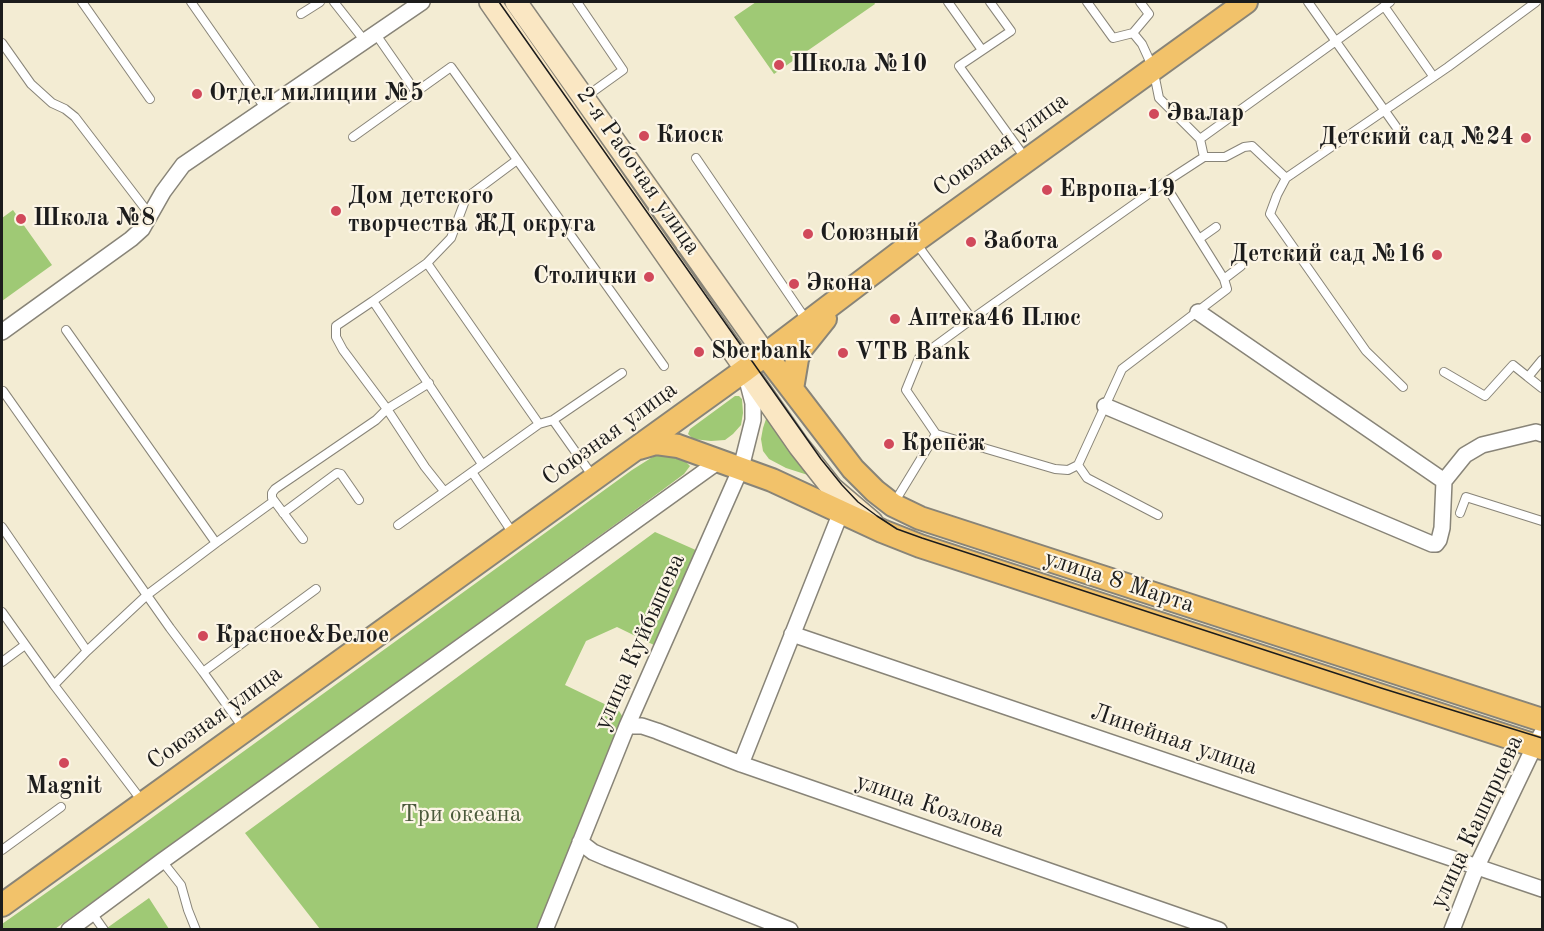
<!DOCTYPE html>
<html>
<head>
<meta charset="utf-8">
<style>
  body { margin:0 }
  #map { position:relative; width:1544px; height:931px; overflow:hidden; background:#f3ecd3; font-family:"Old Standard TT",serif }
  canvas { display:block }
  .frame { position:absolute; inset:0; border:3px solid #1c1c1c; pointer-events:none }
</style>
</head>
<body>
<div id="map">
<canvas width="1544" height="931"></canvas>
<div class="frame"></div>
</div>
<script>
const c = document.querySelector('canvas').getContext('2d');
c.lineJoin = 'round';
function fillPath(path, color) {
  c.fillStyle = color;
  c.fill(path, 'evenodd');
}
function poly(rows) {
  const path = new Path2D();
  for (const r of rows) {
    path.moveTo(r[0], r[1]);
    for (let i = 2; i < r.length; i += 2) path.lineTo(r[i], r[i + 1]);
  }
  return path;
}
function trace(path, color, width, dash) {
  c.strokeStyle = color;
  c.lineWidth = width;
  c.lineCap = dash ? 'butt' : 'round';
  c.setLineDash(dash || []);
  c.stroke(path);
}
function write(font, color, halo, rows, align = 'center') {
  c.font = font + ' "Old Standard TT",serif';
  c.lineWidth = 4.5;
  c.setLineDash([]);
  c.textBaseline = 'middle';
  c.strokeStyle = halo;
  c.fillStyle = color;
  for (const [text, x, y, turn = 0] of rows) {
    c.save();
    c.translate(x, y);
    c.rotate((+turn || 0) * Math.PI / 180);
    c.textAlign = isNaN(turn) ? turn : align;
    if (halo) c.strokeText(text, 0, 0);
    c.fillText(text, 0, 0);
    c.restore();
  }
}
const green = poly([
  [756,2,874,2,875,4,774,74,734,17],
  [13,210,52,265,2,301,2,218],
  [735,396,739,396,742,399,743,413,741,425,733,434,725,440,711,441,693,439,688,434,690,429],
  [771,417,814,477,786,468,769,459,763,451,761,439,763,428,766,419],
  [661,453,686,462,690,466,684,474,642,505,55,929,2,929,2,924,124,838,632,470,651,458],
  [655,532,698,551,656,646,617,627,586,641,565,685,619,711,624,719,537,929,320,929,245,833],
  [149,898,169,929,109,929,107,928]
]);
const service = poly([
  [82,2,150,99],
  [191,2,265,108],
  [334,2,364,40],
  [577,2,623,70,584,98],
  [948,2,982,50],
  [990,2,1011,31,959,66,1026,159],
  [1087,2,1113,38,1133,33,1149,14,1140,2],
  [1308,2,1404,138],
  [1384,6,1433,76],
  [301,14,320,2],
  [375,33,416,92],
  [1133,33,1142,44,1153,68,1159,98,1200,139,1390,2],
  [2,43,31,84,52,103,65,109,75,117,150,215],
  [353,137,451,67,664,366],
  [1204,157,1225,157,1244,147,1252,146,1286,178],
  [696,158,807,321],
  [1199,239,1216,227],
  [916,243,972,319],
  [427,263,373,301,482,464],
  [1224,279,1241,266],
  [373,301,336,326,336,337,343,350,387,409,425,467,444,491],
  [1444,372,1485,396,1513,365,1528,377,1542,360],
  [1528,377,1542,388],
  [1403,387,1366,351,1270,214,1277,195,1286,178,1448,67,1536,2],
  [3,391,170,628,203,672],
  [553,420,594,478],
  [539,424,553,420,622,373],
  [936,434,1055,469,1068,470,1078,465,1087,478,1158,515],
  [1078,465,1122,369,1227,289,1224,279,1164,183],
  [472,472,514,535],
  [894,503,936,434,906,390,919,358,972,319,1164,183,1204,157,1200,139],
  [283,513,337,473,341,474,359,500],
  [1460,513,1466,497,1542,521],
  [398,525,539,424,427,263,451,238,466,198,517,160],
  [2,527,87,651],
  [303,539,272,498,272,493,275,489,376,420,387,409,429,383],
  [216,543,274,501],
  [2,612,54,685,142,801],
  [2,662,25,645],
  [54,685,87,651,147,595,216,543,66,330],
  [244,729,203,672,316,589],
  [2,850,61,807],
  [162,861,181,885,188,910,196,930],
  [92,913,104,930]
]);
const minor = poly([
  [2,332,131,239,142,229,163,192,183,165,422,2],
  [1105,406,1432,544,1436,544,1439,540,1442,528,1444,481,1198,312],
  [1444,481,1465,455,1482,445,1536,432,1542,434],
  [792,634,1542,889],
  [627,726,642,726,657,731,741,764,1219,930],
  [741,764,841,512],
  [580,842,593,852,607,858,790,930],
  [69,930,162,861,719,461],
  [545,930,627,726,741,468,753,420,753,403,746,376],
  [1452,930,1477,866,1535,745,1542,733]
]);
const secondary = poly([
  [490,2,799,446,832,488,872,522],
  [516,2,765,354]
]);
const primary = poly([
  [765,354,853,469,875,491,893,505,920,518,1542,720],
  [792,389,797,359,801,349,825,319],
  [639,448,656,443,678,446,772,480,882,531,920,546,1542,748],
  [2,905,745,370,915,241,1246,2]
]);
const tram = poly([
  [499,2,821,459,842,485,858,502,877,516,897,529,922,538,1381,688,1542,738]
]);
const markers = [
  [779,65,6,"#d1495b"],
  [197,94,6,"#d1495b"],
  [1154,114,6,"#d1495b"],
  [644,136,6,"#d1495b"],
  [1526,138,6,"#d1495b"],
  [1047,190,6,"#d1495b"],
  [336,211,6,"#d1495b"],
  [21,219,6,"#d1495b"],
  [808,234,6,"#d1495b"],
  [971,242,6,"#d1495b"],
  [1437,255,6,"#d1495b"],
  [649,277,6,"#d1495b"],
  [794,284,6,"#d1495b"],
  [895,319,6,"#d1495b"],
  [699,352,6,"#d1495b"],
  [843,353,6,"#d1495b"],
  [889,444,6,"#d1495b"],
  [203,636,6,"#d1495b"],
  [64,763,6,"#d1495b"]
];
const poiNames = [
  ["Школа №10",791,65],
  ["Отдел милиции №5",209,94],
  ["Эвалар",1166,114],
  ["Киоск",656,136],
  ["Детский сад №24",1514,138,"right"],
  ["Европа-19",1059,190],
  ["Дом детского",348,197],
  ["творчества ЖД округа",348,225],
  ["Школа №8",33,219],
  ["Союзный",820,234],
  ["Забота",983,242],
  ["Детский сад №16",1425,255,"right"],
  ["Столички",637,277,"right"],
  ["Экона",806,284],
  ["Аптека46 Плюс",907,319],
  ["Sberbank",711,352],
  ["VTB Bank",855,353],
  ["Крепёж",901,444],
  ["Красное&Белое",215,636],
  ["Magnit",64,787,"center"]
];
const streetNames = [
  ["Союзная улица",1001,145,-36],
  ["2-я Рабочая улица",638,171,55],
  ["Союзная улица",610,434,-36],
  ["улица 8 Марта",1119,582,18],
  ["улица Куйбышева",640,642,-66],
  ["Союзная улица",215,718,-36],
  ["Линейная улица",1174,740,19],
  ["улица Козлова",930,806,19],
  ["улица Каширцева",1477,822,-65]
];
const parkNames = [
  ["Три океана",461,815]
];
fillPath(green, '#9fc975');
trace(service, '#888478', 10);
trace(minor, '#888478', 18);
trace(secondary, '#888478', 24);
trace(primary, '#888478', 26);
trace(service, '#fff', 8);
trace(minor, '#fff', 15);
trace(secondary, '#fae7c3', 21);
trace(primary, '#f2c26a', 22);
trace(tram, '#1c1c1c', 1.5);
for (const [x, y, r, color] of markers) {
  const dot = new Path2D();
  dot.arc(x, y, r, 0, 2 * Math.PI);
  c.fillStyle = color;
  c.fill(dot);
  trace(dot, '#fcf5e5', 2);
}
write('bold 24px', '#1c1c1c', '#fcf5e5', poiNames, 'left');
write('24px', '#1c1c1c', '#fcf5e5', streetNames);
write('24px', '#4a593b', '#fcf5e5', parkNames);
</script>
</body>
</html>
